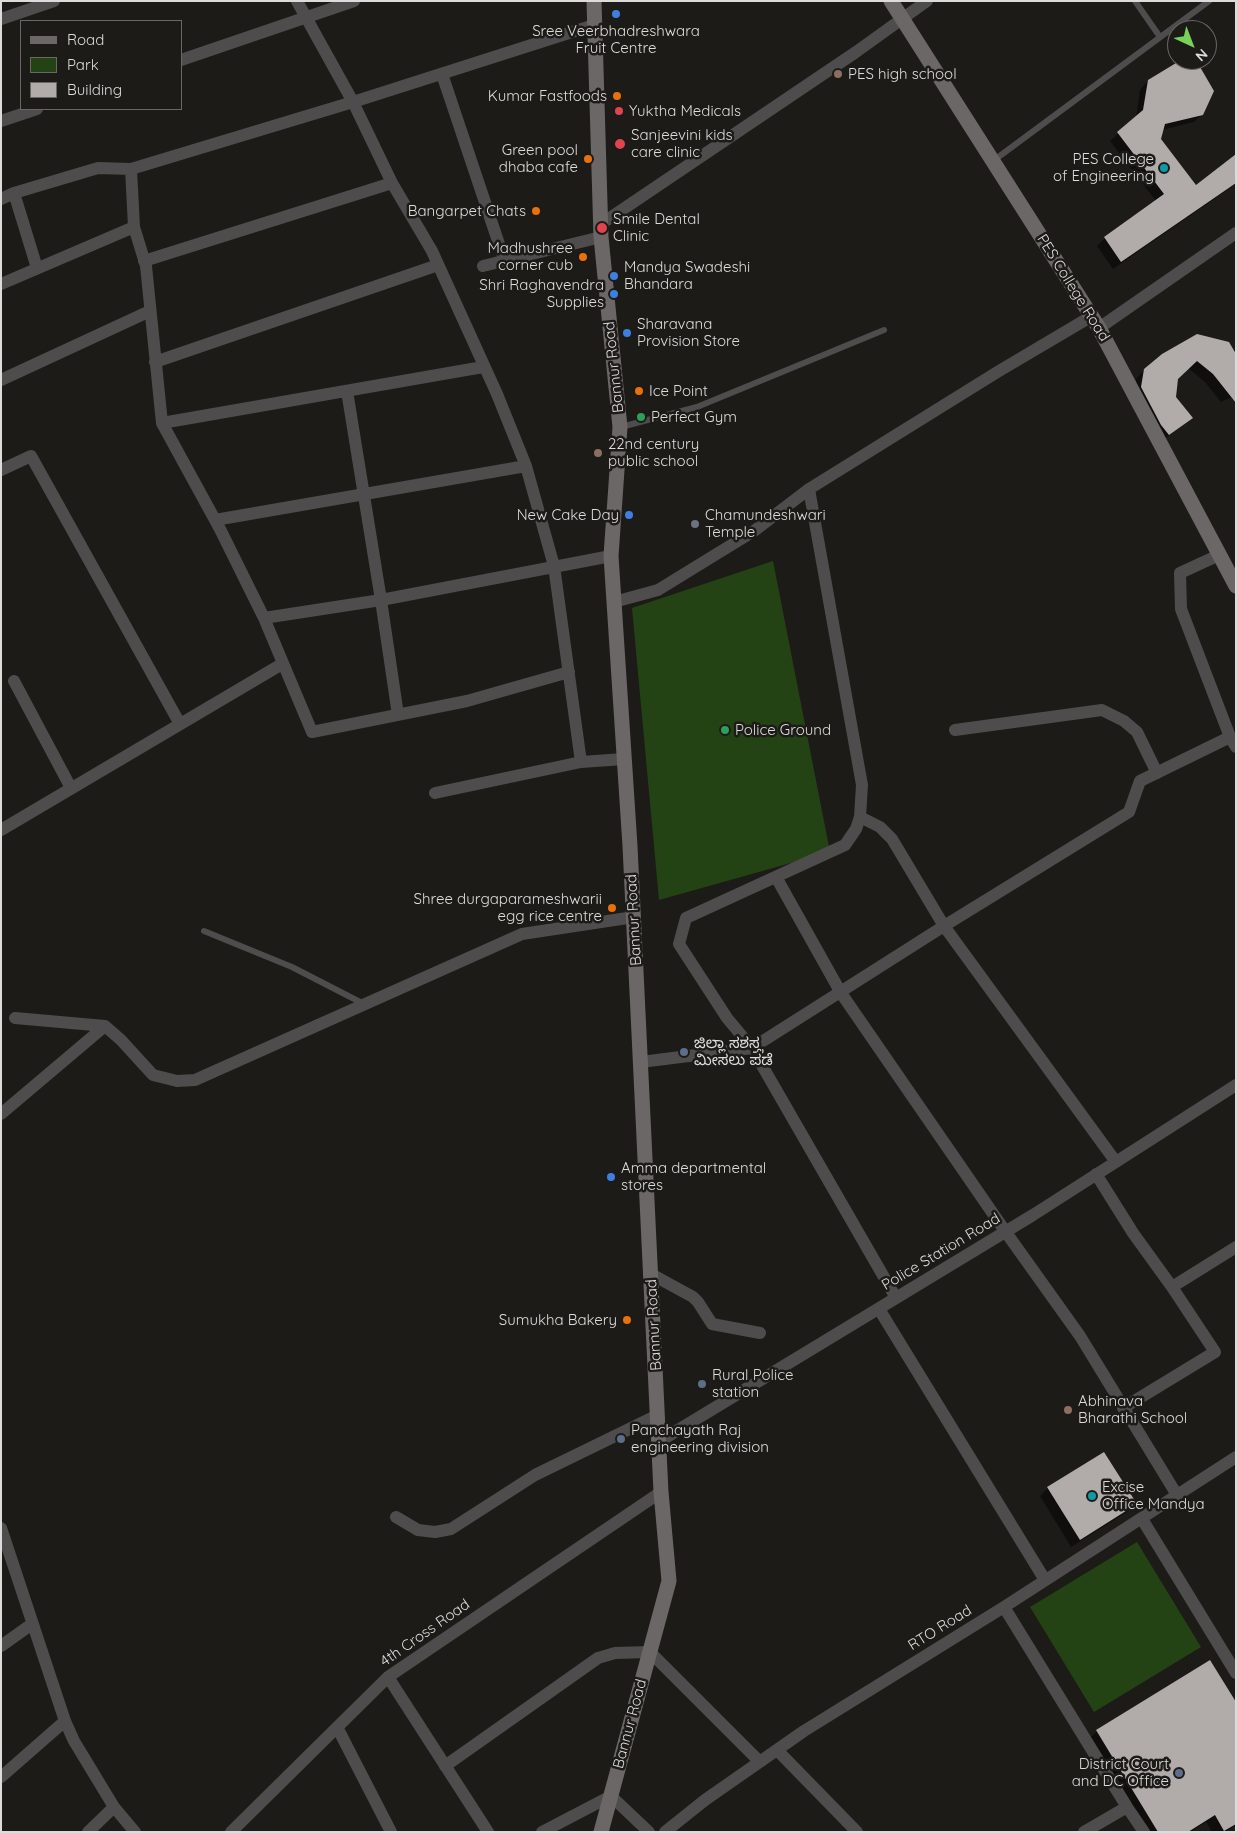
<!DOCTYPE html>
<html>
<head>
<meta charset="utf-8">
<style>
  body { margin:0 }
  #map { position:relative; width:1237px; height:1833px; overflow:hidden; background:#1d1b18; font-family:Quicksand,sans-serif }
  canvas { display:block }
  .frame { position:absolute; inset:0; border:2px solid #dddcda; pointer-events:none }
  .legend { position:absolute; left:20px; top:20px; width:162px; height:90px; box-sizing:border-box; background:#1d1b18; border:1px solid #6a6866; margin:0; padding:6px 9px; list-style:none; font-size:15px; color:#dddcda }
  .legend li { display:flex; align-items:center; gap:10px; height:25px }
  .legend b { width:25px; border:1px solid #6a6866 }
  .north { position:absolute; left:1167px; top:20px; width:50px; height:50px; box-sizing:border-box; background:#1d1b18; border:1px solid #6a6866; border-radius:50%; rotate:137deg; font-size:14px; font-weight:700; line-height:20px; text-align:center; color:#dddcda }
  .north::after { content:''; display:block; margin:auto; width:18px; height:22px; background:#78d158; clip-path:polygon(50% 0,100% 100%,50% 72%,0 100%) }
</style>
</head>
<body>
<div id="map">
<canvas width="1237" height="1833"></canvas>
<div class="frame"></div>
<ul class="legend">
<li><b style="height:6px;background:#6b6767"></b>Road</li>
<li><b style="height:14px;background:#234315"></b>Park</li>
<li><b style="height:14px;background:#b1acaa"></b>Building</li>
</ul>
<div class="north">N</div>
</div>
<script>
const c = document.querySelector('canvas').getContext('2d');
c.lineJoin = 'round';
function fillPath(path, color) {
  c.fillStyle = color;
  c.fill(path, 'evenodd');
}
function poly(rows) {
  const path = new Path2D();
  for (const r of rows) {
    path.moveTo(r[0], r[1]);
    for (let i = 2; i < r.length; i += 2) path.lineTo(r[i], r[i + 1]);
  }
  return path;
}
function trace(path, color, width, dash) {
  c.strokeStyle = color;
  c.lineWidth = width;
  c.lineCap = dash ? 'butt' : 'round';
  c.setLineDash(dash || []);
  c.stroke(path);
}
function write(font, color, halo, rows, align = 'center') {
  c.font = font + ' Quicksand,"Noto Sans Kannada",sans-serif';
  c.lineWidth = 5;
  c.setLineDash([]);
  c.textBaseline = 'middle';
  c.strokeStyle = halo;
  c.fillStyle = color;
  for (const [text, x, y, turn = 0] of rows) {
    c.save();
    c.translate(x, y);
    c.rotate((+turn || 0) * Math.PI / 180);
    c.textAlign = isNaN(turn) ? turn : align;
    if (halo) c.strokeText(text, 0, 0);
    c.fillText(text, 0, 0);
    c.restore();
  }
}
const green = poly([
  [773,561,830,852,659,900,632,608],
  [1137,1542,1201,1647,1094,1712,1030,1607]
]);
const shadow = poly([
  [1183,60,1194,60,1202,114,1194,122,1162,130,1159,139,1196,186,1236,155,1236,184,1113,269,1097,246,1105,238,1156,201,1110,141,1136,118,1140,90,1148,81],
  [1197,335,1236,395,1221,402,1205,382,1188,368,1176,379,1175,398,1192,418,1160,442,1133,395,1136,379,1144,370],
  [1048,1488,1135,1504,1127,1512,1071,1547,1040,1496],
  [1210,1662,1236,1704,1236,1825,1225,1832,1212,1832,1206,1822,1191,1832,1145,1832,1089,1739,1097,1731]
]);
const building = poly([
  [1181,60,1196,60,1214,91,1203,115,1165,124,1161,139,1196,185,1236,154,1236,183,1121,262,1104,237,1164,194,1117,132,1143,110,1148,80],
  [1197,334,1229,342,1236,354,1236,403,1213,374,1197,361,1178,379,1176,397,1193,418,1169,435,1161,425,1141,387,1144,369,1162,354],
  [1104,1452,1137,1504,1080,1540,1047,1487],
  [1210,1660,1236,1702,1236,1824,1224,1831,1215,1815,1188,1832,1158,1832,1096,1730]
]);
const lane = poly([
  [1135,1,1160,37],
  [993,161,1209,1],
  [621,427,697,407,884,330],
  [204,931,292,967,364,1004]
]);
const street = poly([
  [297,1,353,102,392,183,432,251,497,394,526,466,554,566,581,762,624,759],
  [1,19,54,1],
  [181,60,354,1],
  [442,74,505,262],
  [1,121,37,109],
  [131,169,134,227,146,266,162,423,220,529,264,618,312,732,467,701,569,672],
  [14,193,37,268],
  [1,199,14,193,98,168,131,169,353,102,594,25],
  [601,224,856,52,927,1],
  [144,261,392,183],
  [483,266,601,237],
  [1,284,134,227],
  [1099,328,1236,233],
  [155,362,438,265],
  [1,380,150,311],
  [347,391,381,600,398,715],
  [162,423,483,367],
  [1,470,31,456,180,724],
  [809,489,862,785,860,817,856,829,845,845,686,918,679,944,727,1018,752,1048,896,1298],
  [215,520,526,466],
  [1219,555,1180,573,1181,609,1230,737,1236,747],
  [614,602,658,590,754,531,809,489,999,371,1092,316],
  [264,618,381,600,611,556],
  [14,681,71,788],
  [955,730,1102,710,1124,721,1137,732,1157,773],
  [435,793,581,762],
  [860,817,880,827,892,839,944,926,1116,1162],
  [1,830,282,664],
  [776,877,841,993,1005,1231,1080,1336,1177,1495],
  [15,1018,105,1026,121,1040,153,1075,177,1081,195,1080,522,934,634,917],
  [641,1062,752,1048,944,926,1129,812,1140,781,1230,737],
  [1,1114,105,1026],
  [1096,1174,1133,1233,1172,1287],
  [651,1274,693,1297,698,1302,712,1324,760,1333],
  [879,1309,1045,1580],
  [1123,1408,1215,1352,1172,1287,1236,1247],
  [660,1441,1033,1215,1236,1085],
  [396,1517,418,1530,435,1532,451,1529,535,1475,658,1415],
  [1142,1519,1236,1673],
  [1,1528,65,1721,74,1741,114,1807,135,1832],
  [1004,1607,1127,1807,1144,1832],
  [1,1646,32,1624],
  [388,1677,488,1832],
  [337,1727,391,1832],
  [777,1750,857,1832],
  [445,1766,598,1658,615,1653,650,1652,760,1762],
  [1,1777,65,1721],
  [88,1832,114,1807],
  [231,1832,388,1677,661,1492],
  [542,1832,611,1796,649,1832],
  [665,1832,705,1800,804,1731,1004,1607,1236,1457],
  [1084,1832,1127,1807]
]);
const secondary = poly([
  [594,1,601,237,620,427,611,556,630,846,661,1492,669,1581,601,1832],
  [891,1,1099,328,1236,586]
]);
const markers = [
  [616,14,5,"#3f7fe0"],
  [838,74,5,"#8d6e63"],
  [617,96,5,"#e8710a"],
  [619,111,5,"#e0444e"],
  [620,144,6,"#e0444e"],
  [588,159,5,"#e8710a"],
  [1164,168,5,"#0f9aa8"],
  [536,211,5,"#e8710a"],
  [602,228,6,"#e0444e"],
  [583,257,5,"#e8710a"],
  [614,276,5,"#3f7fe0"],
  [614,294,5,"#3f7fe0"],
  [627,333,5,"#3f7fe0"],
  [639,391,5,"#e8710a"],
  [641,417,5,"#2e9e5b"],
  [598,453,5,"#8d6e63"],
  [629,515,5,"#3f7fe0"],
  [695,524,5,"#6b7280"],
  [725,730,5,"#2e9e5b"],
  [612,908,5,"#e8710a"],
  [684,1052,5,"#5c6f8a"],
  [611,1177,5,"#3f7fe0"],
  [627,1320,5,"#e8710a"],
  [702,1384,5,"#5c6f8a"],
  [1068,1410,5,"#8d6e63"],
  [621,1439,5,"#5c6f8a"],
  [1092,1496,5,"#0f9aa8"],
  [1179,1773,5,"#5c6f8a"]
];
const poiNames = [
  ["Sree Veerbhadreshwara",616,31,"center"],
  ["Fruit Centre",616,48,"center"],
  ["PES high school",848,74],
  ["Kumar Fastfoods",607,96,"right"],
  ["Yuktha Medicals",629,111],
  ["Sanjeevini kids",631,135],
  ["care clinic",631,152],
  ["Green pool",578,150,"right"],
  ["dhaba cafe",578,167,"right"],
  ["PES College",1154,159,"right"],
  ["of Engineering",1154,176,"right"],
  ["Bangarpet Chats",526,211,"right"],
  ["Smile Dental",613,219],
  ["Clinic",613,236],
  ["Madhushree",573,248,"right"],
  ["corner cub",573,265,"right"],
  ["Mandya Swadeshi",624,267],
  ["Bhandara",624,284],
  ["Shri Raghavendra",604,285,"right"],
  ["Supplies",604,302,"right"],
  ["Sharavana",637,324],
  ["Provision Store",637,341],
  ["Ice Point",649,391],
  ["Perfect Gym",651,417],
  ["22nd century",608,444],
  ["public school",608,461],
  ["New Cake Day",619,515,"right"],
  ["Chamundeshwari",705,515],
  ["Temple",705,532],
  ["Police Ground",735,730],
  ["Shree durgaparameshwarii",602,899,"right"],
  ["egg rice centre",602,916,"right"],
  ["ಜಿಲ್ಲಾ ಸಶಸ್ತ್ರ",694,1043],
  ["ಮೀಸಲು ಪಡೆ",694,1060],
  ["Amma departmental",621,1168],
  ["stores",621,1185],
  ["Sumukha Bakery",617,1320,"right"],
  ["Rural Police",712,1375],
  ["station",712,1392],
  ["Abhinava",1078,1401],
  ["Bharathi School",1078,1418],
  ["Panchayath Raj",631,1430],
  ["engineering division",631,1447],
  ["Excise",1102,1487],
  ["Office Mandya",1102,1504],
  ["District Court",1169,1764,"right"],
  ["and DC Office",1169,1781,"right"]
];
const streetNames = [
  ["PES College Road",1073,288,58],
  ["Bannur Road",614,367,-96],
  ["Bannur Road",634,920,-93],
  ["Police Station Road",941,1252,-31],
  ["Bannur Road",654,1325,-93],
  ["RTO Road",940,1628,-32],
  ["4th Cross Road",425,1633,-35],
  ["Bannur Road",630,1724,-75]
];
fillPath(green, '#234315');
fillPath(shadow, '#0007');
fillPath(building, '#b1acaa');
trace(lane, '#4e4c4c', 6);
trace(street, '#4e4c4c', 12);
trace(secondary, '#6b6767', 15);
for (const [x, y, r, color] of markers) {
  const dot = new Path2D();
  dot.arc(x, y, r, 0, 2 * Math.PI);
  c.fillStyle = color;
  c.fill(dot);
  trace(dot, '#1d1b18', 2);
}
write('15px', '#dddcda', '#1d1b18', poiNames, 'left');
write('15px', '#dddcda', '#1d1b18', streetNames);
</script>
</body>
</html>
